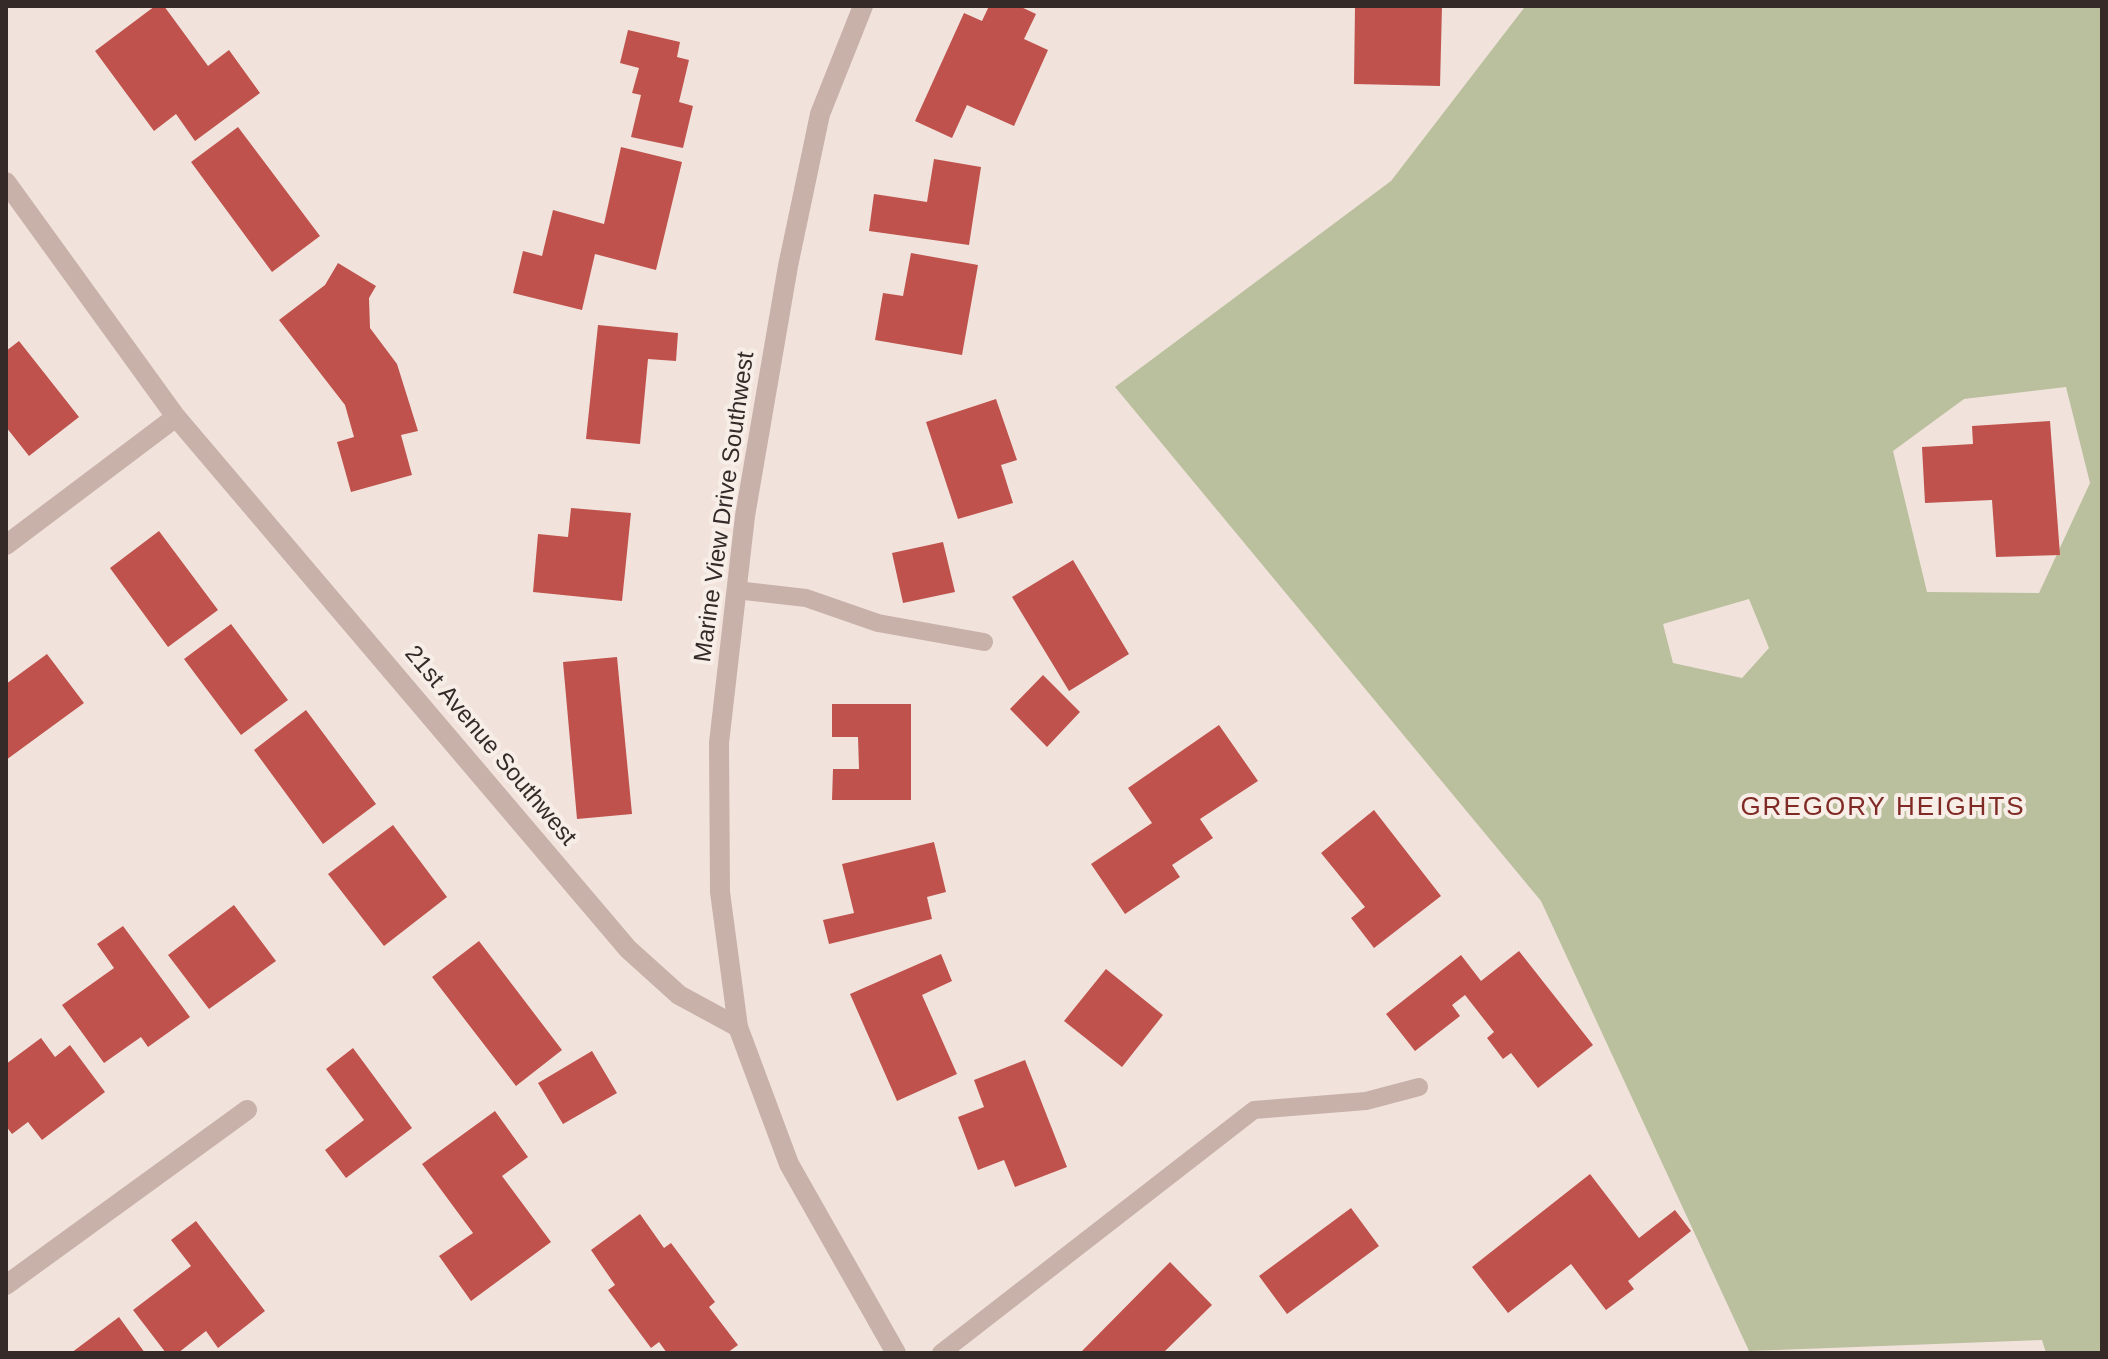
<!DOCTYPE html>
<html>
<head>
<meta charset="utf-8">
<style>
  body { margin:0 }
  #map { position:relative; width:2108px; height:1359px; overflow:hidden; background:#f1e3dc; font-family:Arial,sans-serif }
  canvas { display:block }
  .frame { position:absolute; inset:0; border:8px solid #352a28; pointer-events:none }
</style>
</head>
<body>
<div id="map">
<canvas width="2108" height="1359"></canvas>
<div class="frame"></div>
</div>
<script>
const c = document.querySelector('canvas').getContext('2d');
c.lineJoin = 'round';
function fillPath(path, color) {
  c.fillStyle = color;
  c.fill(path, 'evenodd');
}
function poly(rows) {
  const path = new Path2D();
  for (const r of rows) {
    path.moveTo(r[0], r[1]);
    for (let i = 2; i < r.length; i += 2) path.lineTo(r[i], r[i + 1]);
  }
  return path;
}
function trace(path, color, width, dash) {
  c.strokeStyle = color;
  c.lineWidth = width;
  c.lineCap = dash ? 'butt' : 'round';
  c.setLineDash(dash || []);
  c.stroke(path);
}
function write(font, color, halo, rows, align = 'center') {
  c.font = font + ' Arial,sans-serif';
  c.lineWidth = 8;
  c.setLineDash([]);
  c.textBaseline = 'middle';
  c.strokeStyle = halo;
  c.fillStyle = color;
  for (const [text, x, y, turn = 0] of rows) {
    c.save();
    c.translate(x, y);
    c.rotate((+turn || 0) * Math.PI / 180);
    c.textAlign = isNaN(turn) ? turn : align;
    if (halo) c.strokeText(text, 0, 0);
    c.fillText(text, 0, 0);
    c.restore();
  }
}
const green = poly([
  [1522,6,2102,6,2102,1353,2046,1353,2042,1340,1749,1351,1541,901,1115,387,1391,181,1524,8],
  [2066,387,2090,483,2039,593,1927,592,1893,451,1964,399],
  [1749,599,1769,648,1742,678,1673,663,1663,624]
]);
const building = poly([
  [155,6,164,6,208,66,229,50,260,93,195,141,176,114,154,131,95,51],
  [989,6,1019,6,1036,14,1024,39,1048,50,1014,126,967,105,952,138,915,121,964,13,982,21],
  [1355,6,1442,6,1440,86,1354,84],
  [628,30,680,42,677,57,689,60,679,102,693,106,683,148,631,137,641,95,632,93,639,68,620,63],
  [238,127,320,236,272,272,191,162],
  [621,147,682,162,656,270,595,254,582,310,513,293,523,251,542,256,553,210,604,224],
  [934,159,981,167,969,245,869,231,874,194,927,202],
  [911,253,978,265,962,355,875,340,883,293,903,296],
  [338,263,376,286,369,298,370,328,397,364,418,431,401,435,412,475,351,492,337,442,354,437,345,405,279,320,325,285],
  [598,325,678,333,676,361,648,359,640,444,586,439],
  [19,341,79,417,29,456,6,427,6,351],
  [996,399,1017,460,1001,465,1013,503,958,519,926,422],
  [2050,421,2060,555,1996,557,1992,500,1925,503,1922,447,1973,444,1972,426],
  [571,508,631,513,622,601,533,592,538,534,568,537],
  [159,531,218,610,168,647,110,568],
  [943,542,955,592,903,603,892,553],
  [1073,560,1129,654,1069,691,1012,597],
  [231,624,288,700,241,735,184,659],
  [47,654,84,703,6,760,6,684],
  [617,657,632,814,577,819,563,662],
  [1043,675,1080,712,1047,747,1010,709],
  [832,704,911,704,911,800,832,800,833,769,859,769,858,737,832,737],
  [306,710,376,804,323,844,254,750],
  [1219,725,1258,781,1200,819,1213,838,1172,865,1180,877,1125,914,1091,864,1152,823,1128,788],
  [1374,810,1441,896,1374,948,1351,918,1365,907,1321,853],
  [393,825,447,897,384,946,328,874],
  [934,842,946,892,927,897,932,919,829,944,823,920,854,913,842,864],
  [234,905,276,961,209,1009,168,955],
  [123,926,190,1017,148,1047,141,1037,104,1063,62,1005,114,968,97,944],
  [479,941,562,1050,516,1086,432,977],
  [1519,951,1593,1045,1538,1088,1511,1053,1503,1059,1487,1038,1494,1032,1465,995,1452,1005,1460,1016,1415,1051,1386,1014,1461,955,1481,981],
  [941,954,952,981,922,995,957,1074,897,1101,850,994],
  [1106,969,1163,1015,1122,1067,1064,1021],
  [41,1038,55,1057,70,1045,105,1092,42,1140,28,1122,12,1134,6,1126,6,1064],
  [353,1048,412,1128,346,1178,325,1150,364,1120,326,1069],
  [592,1051,617,1093,563,1124,538,1083],
  [1025,1060,1067,1167,1015,1187,1004,1160,978,1170,958,1117,984,1107,974,1080],
  [495,1111,528,1157,502,1176,551,1242,471,1301,439,1256,473,1233,422,1164],
  [1590,1174,1639,1238,1675,1210,1691,1231,1628,1281,1634,1289,1606,1310,1571,1264,1508,1313,1472,1267],
  [1351,1208,1379,1246,1287,1314,1259,1276],
  [640,1214,664,1248,671,1243,715,1302,709,1307,738,1345,727,1353,667,1353,659,1342,651,1348,608,1290,615,1285,591,1250],
  [196,1221,265,1311,218,1348,206,1331,178,1353,166,1353,133,1310,191,1266,171,1240],
  [1170,1262,1212,1305,1163,1353,1080,1353],
  [119,1317,145,1353,71,1353]
]);
const service = poly([
  [736,590,806,598,878,623,984,642],
  [941,1353,1254,1110,1366,1101,1419,1087]
]);
const minor = poly([
  [6,182,176,417,628,949,679,995,738,1027],
  [6,545,176,417],
  [6,1285,247,1110]
]);
const tertiary = poly([
  [863,6,820,114,788,266,745,516,719,743,720,892,738,1027,789,1164,896,1353]
]);
const streetNames = [
  ["Marine View Drive Southwest",725,507,-82],
  ["21st Avenue Southwest",490,746,50]
];
const neighbourhoodNames = [
  ["GREGORY HEIGHTS",1883,808]
];
fillPath(green, '#babf9d');
fillPath(building, '#bf524c');
trace(service, '#c8b1a9', 18);
trace(minor, '#c8b1a9', 20);
trace(tertiary, '#c8b1a9', 20);
write('24px', '#352a28', '#f8eee8', streetNames);
c.letterSpacing = '2px';
write('26px', '#802a26', '#f8eee8', neighbourhoodNames);
c.letterSpacing = '0px';
</script>
</body>
</html>
